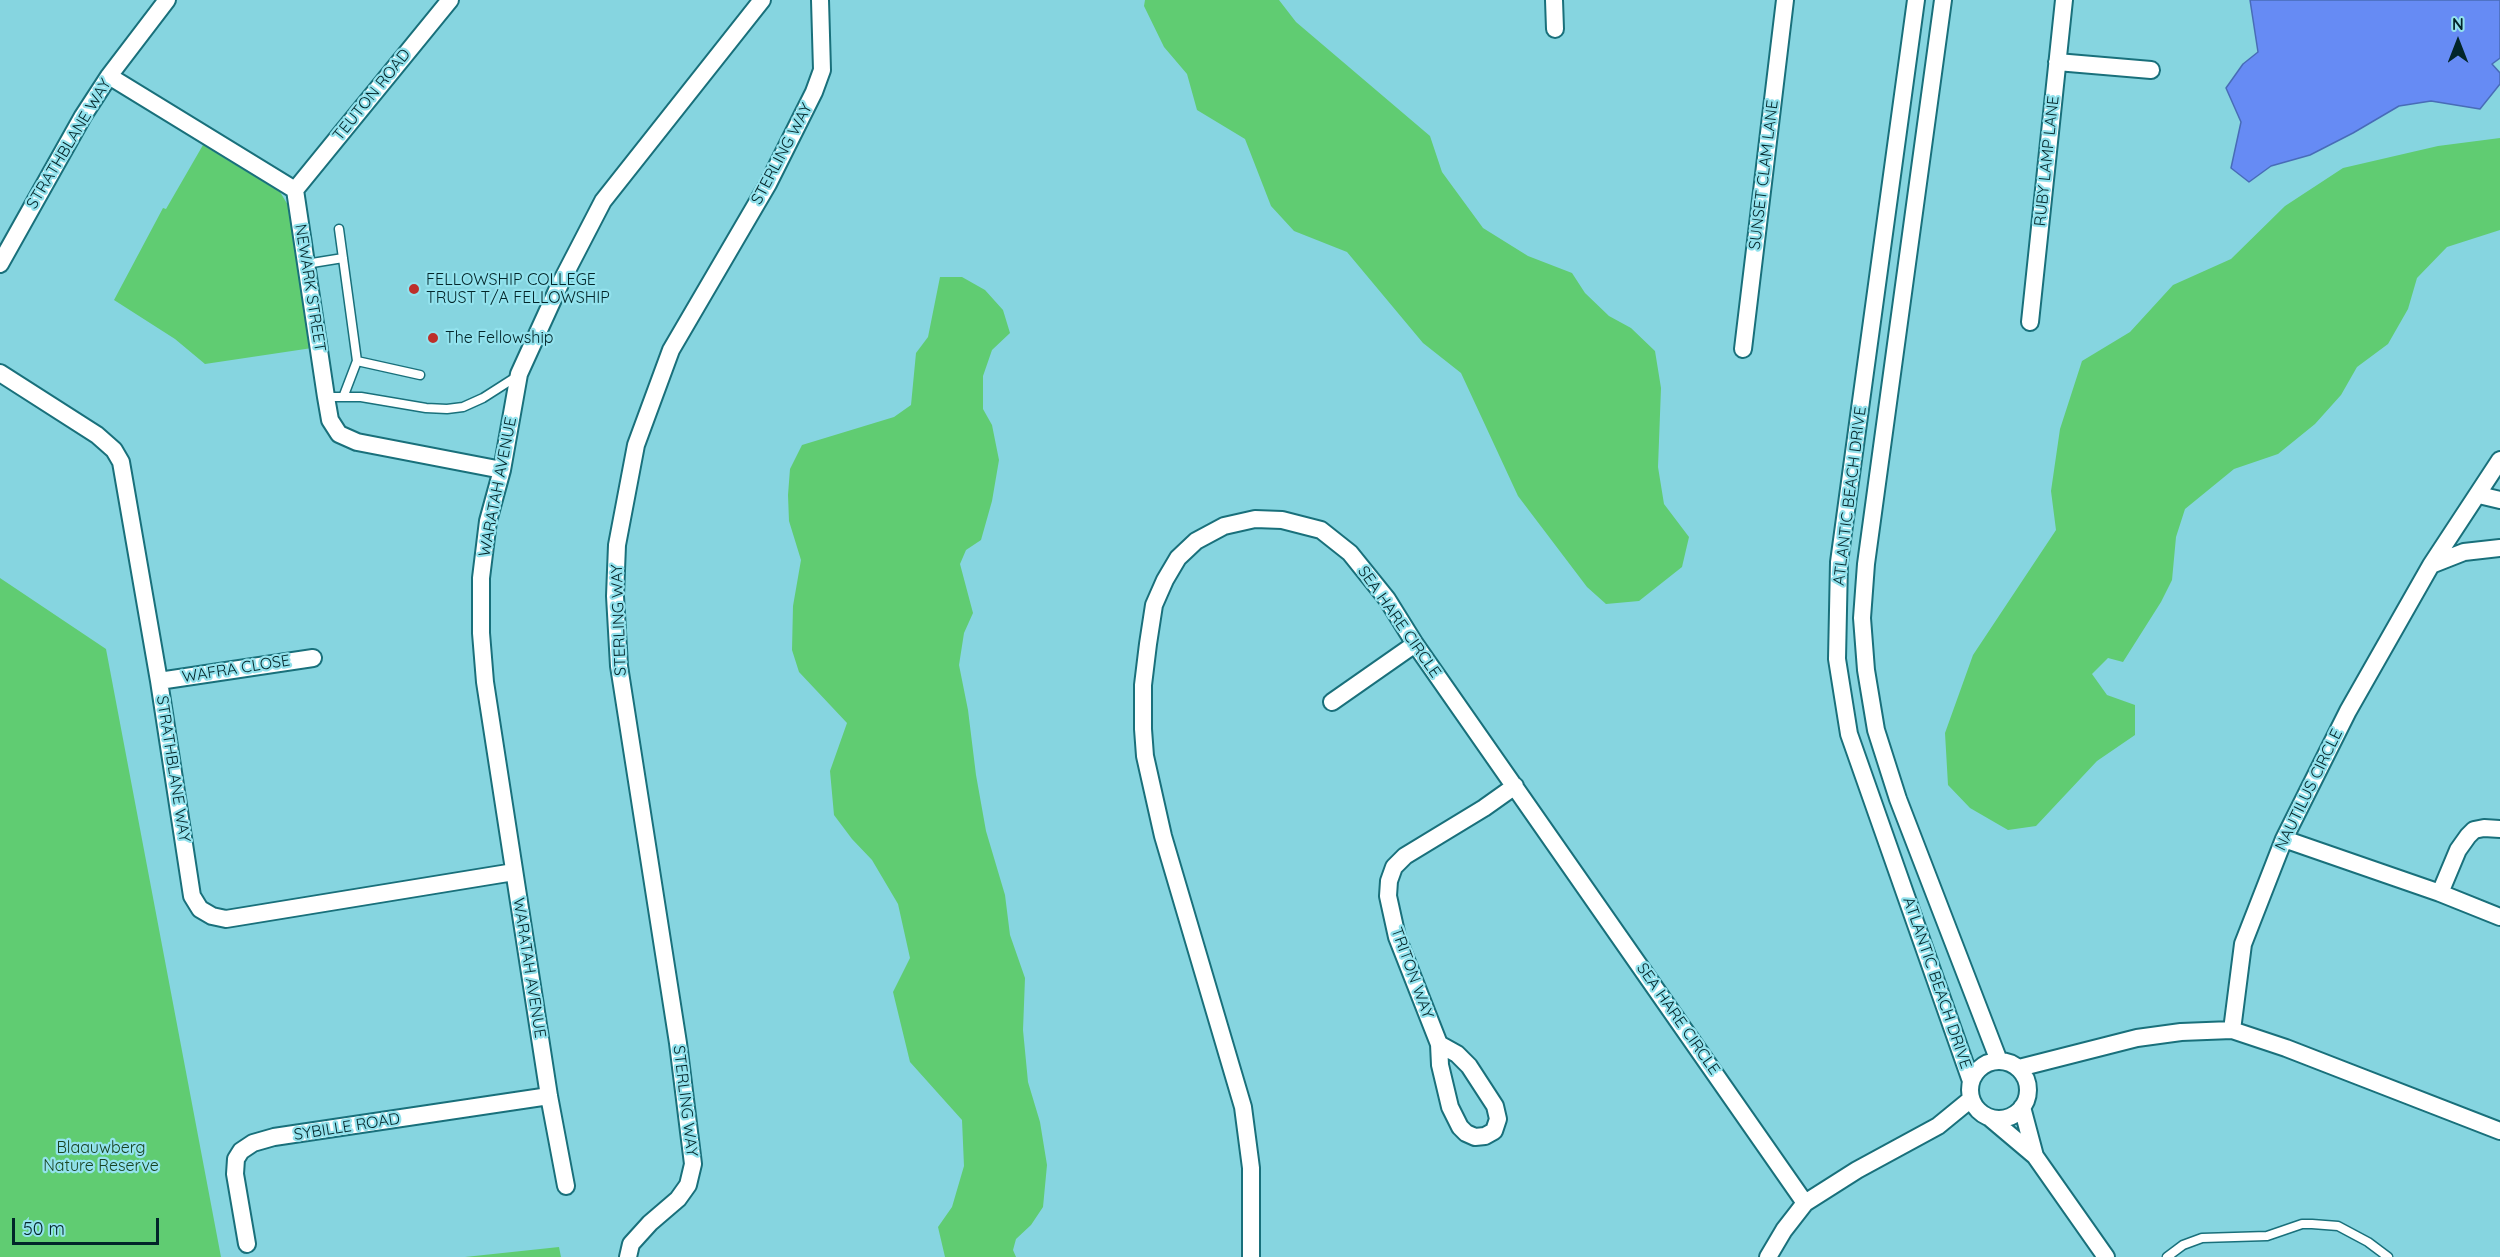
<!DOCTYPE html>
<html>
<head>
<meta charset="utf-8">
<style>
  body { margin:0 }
  #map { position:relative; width:2500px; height:1257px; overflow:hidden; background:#86d5e0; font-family:Quicksand,sans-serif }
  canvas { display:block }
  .north { position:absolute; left:2428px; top:12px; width:60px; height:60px; -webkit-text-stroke:4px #93e2ed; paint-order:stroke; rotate:0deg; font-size:16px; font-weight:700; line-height:24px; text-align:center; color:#022529 }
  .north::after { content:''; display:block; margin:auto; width:21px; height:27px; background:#022529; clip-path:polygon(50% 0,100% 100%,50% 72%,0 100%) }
  .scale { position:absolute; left:12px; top:1218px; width:147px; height:27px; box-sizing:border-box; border:3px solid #022529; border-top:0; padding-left:8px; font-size:18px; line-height:21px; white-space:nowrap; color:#022529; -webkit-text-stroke:4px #93e2ed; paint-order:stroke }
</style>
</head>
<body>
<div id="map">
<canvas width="2500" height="1257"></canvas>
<div class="north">N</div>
<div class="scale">50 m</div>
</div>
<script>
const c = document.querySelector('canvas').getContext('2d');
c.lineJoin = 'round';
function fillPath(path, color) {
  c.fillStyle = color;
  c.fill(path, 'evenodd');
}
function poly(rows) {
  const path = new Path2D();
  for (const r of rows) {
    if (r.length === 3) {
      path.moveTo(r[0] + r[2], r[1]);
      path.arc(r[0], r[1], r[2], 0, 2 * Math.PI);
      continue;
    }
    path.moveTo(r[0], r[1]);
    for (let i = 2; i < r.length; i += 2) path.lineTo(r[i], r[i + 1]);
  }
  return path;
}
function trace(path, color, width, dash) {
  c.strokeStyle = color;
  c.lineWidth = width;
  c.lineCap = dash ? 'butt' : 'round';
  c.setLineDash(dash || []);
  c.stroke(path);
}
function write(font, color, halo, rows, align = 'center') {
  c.font = font + ' Quicksand,sans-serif';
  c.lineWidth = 4.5;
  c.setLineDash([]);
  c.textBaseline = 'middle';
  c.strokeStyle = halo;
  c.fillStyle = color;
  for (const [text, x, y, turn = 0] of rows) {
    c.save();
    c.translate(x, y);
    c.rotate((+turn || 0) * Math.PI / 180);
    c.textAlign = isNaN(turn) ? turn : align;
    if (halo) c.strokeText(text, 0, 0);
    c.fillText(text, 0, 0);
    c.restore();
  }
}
const green = poly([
  [1145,0,1279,0,1296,22,1430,136,1442,172,1483,228,1528,256,1572,273,1585,293,1609,316,1631,328,1655,351,1661,388,1658,467,1664,504,1689,537,1682,567,1639,601,1606,604,1587,587,1518,496,1461,373,1423,343,1347,252,1294,231,1271,206,1245,139,1197,110,1187,74,1164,47,1144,6],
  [2500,138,2500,230,2447,247,2417,278,2408,309,2388,344,2357,367,2341,395,2315,424,2278,454,2234,469,2185,509,2176,537,2172,580,2161,602,2123,662,2108,658,2092,674,2107,695,2135,705,2135,735,2097,761,2036,826,2008,830,1970,808,1948,785,1945,733,1973,655,2056,530,2051,491,2060,429,2082,361,2130,332,2173,285,2231,259,2285,206,2343,168,2438,146],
  [203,145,280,192,291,210,312,348,205,364,175,339,114,300,163,208,166,209],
  [940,277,962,277,985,290,1003,310,1010,333,992,350,983,376,983,409,992,425,999,460,992,501,981,540,966,550,960,564,973,613,964,633,959,665,968,710,976,775,986,831,1005,895,1010,935,1025,978,1023,1030,1028,1082,1040,1122,1047,1165,1043,1207,1031,1225,1016,1239,1013,1250,1016,1257,945,1257,938,1227,952,1207,964,1166,962,1120,910,1062,893,992,910,958,898,904,872,860,852,839,834,815,830,771,847,723,799,672,792,650,793,606,801,560,789,521,788,495,790,469,802,445,894,417,911,405,916,353,928,337],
  [0,578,106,649,221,1257,0,1257],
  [559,1247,561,1257,465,1257]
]);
const water = poly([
  [2250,0,2500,0,2500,58,2492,64,2500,73,2500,84,2480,109,2431,101,2399,106,2353,133,2310,155,2271,166,2249,182,2231,168,2241,122,2226,88,2243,64,2258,52,2250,0]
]);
const service = poly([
  [339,229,357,361,420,375],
  [306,264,343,258],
  [344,395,357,361],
  [326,397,361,397,426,408,447,409,463,407,483,398,519,375],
  [2167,1257,2183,1245,2202,1238,2267,1236,2302,1224,2312,1224,2338,1226,2368,1242,2388,1257]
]);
const minor = poly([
  [1554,0,1555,29],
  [1916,0,1839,562,1837,659,1849,734,1971,1081],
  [1943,0,1866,564,1862,618,1866,670,1876,730,1898,799,1999,1061],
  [2057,62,2151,70],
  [109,76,295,190,326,397,330,420,339,434,357,442,502,470],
  [295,190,450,0],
  [0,264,83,116,109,76,167,0],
  [2030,322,2064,0],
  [1743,349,1785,0],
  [0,373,97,435,114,450,121,462,159,681,192,896,200,909,212,916,226,919,514,872],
  [2479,495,2500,500],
  [2431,565,2464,552,2500,548],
  [159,681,313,658],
  [1332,702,1415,644],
  [2284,839,2440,893,2500,917],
  [2440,893,2458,850,2468,836,2474,830,2484,828,2500,829],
  [2232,1030,2243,944,2284,839,2348,711,2431,565,2500,460],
  [1439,1044,1457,1054,1469,1066,1495,1106,1498,1119,1494,1131,1485,1136,1475,1137,1466,1133,1460,1127,1450,1107,1440,1065,1439,1044,1397,937,1388,896,1389,881,1394,867,1405,856,1484,808,1515,786],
  [1999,1090,29],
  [2019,1068,2137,1038,2181,1032,2232,1030,2286,1048,2500,1131],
  [2022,1107,2035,1156],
  [1990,1118,2035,1156,2106,1257],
  [566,1186,549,1096,485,682,481,633,481,578,488,521,502,470,519,374,560,284,603,201,762,0],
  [247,1244,235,1174,236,1159,241,1151,253,1143,274,1137,549,1096],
  [628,1257,631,1244,650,1223,678,1199,688,1185,693,1164,678,1043,619,666,615,596,617,545,636,445,671,350,768,184,814,92,822,70,820,0],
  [1251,1257,1251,1168,1243,1107,1163,836,1145,756,1143,729,1143,685,1148,644,1154,605,1165,580,1178,558,1196,541,1224,526,1255,519,1282,520,1321,530,1350,553,1387,599,1415,644,1805,1203,1857,1170,1938,1126,1971,1099],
  [1768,1257,1784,1230,1805,1203]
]);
const markers = [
  [414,289,6,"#bd2f2a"],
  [433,338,6,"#bd2f2a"]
];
const streetNames = [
  ["TEUTON ROAD",372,95,-51],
  ["STRATHBLANE WAY",69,144,-59],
  ["STERLING WAY",782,154,-62],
  ["RUBY LAMP LANE",2047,161,-84],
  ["SUNSET CLAM LANE",1764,175,-83],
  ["NEWARK STREET",310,288,81],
  ["WARATAH AVENUE",498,487,-79],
  ["ATLANTIC BEACH DRIVE",1850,496,-83],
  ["STERLING WAY",619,620,-92],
  ["SEA HARE CIRCLE",1399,622,55],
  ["WAFRA CLOSE",236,669,-9],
  ["STRATHBLANE WAY",173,769,81],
  ["NAUTILUS CIRCLE",2309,790,-64],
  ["WARATAH AVENUE",529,968,81],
  ["TRITON WAY",1412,973,70],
  ["ATLANTIC BEACH DRIVE",1937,983,71],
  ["SEA HARE CIRCLE",1678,1019,55],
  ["STERLING WAY",685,1101,83],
  ["SYBILLE ROAD",347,1127,-9]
];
const poiNames = [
  ["FELLOWSHIP COLLEGE",426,280],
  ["TRUST T/A FELLOWSHIP",426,298],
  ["The Fellowship",445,338]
];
const parkNames = [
  ["Blaauwberg",101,1148],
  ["Nature Reserve",101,1166]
];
fillPath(green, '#60cc72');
fillPath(water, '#668bf4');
trace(water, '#486cb7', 1.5);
trace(service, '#19707b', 11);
trace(minor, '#19707b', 20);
trace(service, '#fff', 8);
trace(minor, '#fff', 16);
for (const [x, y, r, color] of markers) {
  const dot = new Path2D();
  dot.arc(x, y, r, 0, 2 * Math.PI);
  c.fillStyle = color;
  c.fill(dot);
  trace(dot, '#93e2ed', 2);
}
write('16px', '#022529', '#93e2ed', streetNames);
write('16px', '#022529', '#93e2ed', poiNames, 'left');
write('16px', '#184320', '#93e2ed', parkNames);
</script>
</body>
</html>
